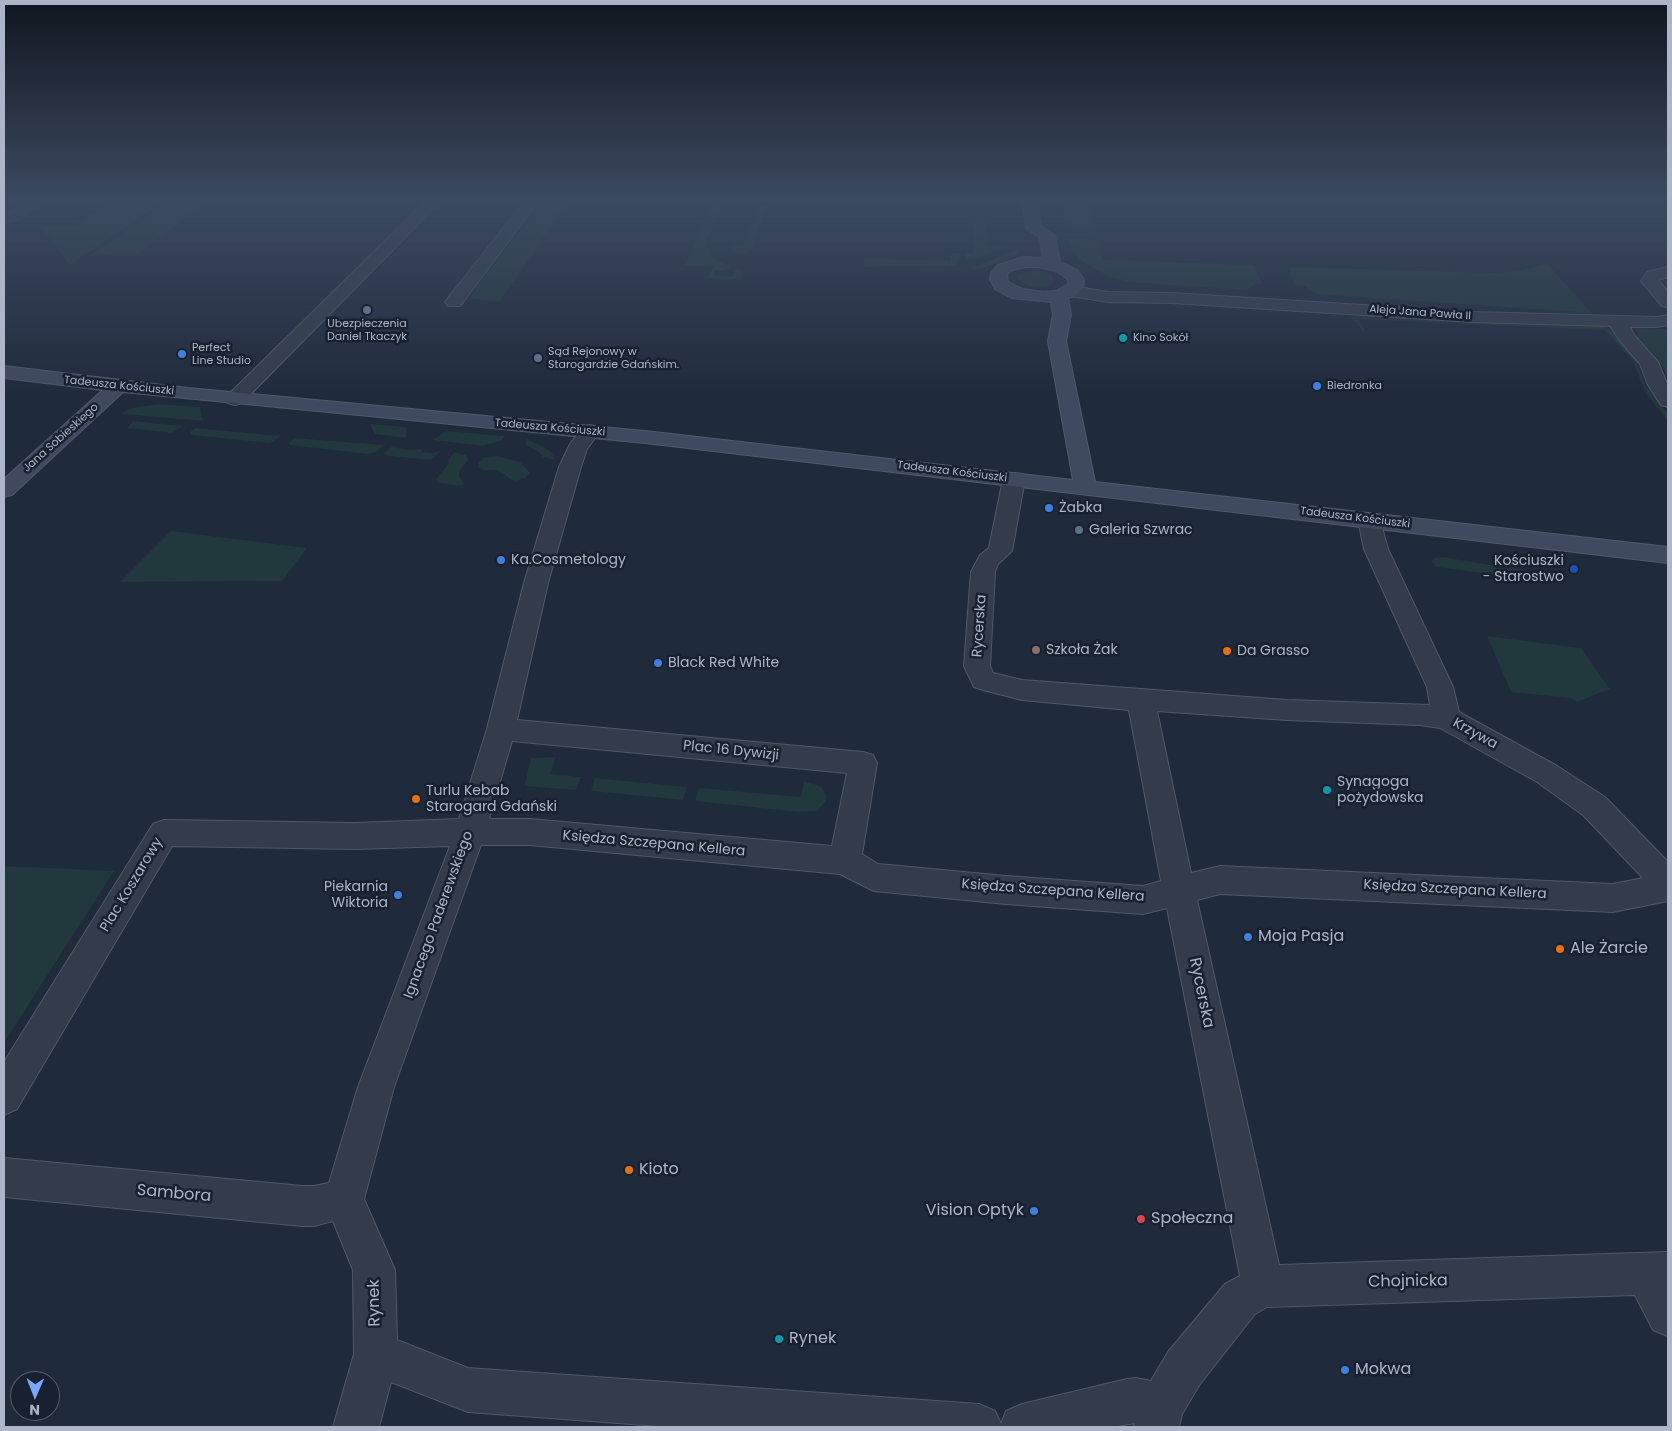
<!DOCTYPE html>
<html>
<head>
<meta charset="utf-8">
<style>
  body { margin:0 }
  #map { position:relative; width:1672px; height:1431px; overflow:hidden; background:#1f2a3b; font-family:Poppins,sans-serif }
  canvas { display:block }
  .frame { position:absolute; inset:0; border:5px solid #adb6c8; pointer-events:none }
  .north { position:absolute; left:10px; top:1371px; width:50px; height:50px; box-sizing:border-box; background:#182130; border:1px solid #545d6d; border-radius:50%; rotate:181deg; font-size:14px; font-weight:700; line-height:20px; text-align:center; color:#adb6c8 }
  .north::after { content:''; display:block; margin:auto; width:18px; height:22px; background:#7ba8ff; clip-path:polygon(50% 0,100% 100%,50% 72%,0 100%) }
</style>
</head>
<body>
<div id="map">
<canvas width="1672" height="1431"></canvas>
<div class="frame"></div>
<div class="north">N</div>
</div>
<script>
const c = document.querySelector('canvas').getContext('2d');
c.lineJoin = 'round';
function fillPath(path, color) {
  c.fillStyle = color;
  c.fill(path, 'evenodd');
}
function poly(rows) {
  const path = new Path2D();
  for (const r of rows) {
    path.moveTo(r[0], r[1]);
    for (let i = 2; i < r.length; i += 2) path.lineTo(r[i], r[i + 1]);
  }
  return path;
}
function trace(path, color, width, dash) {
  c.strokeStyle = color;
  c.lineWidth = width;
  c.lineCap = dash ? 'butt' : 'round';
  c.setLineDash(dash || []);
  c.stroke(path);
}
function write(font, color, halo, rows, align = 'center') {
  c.font = font + ' Poppins,sans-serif';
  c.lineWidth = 5;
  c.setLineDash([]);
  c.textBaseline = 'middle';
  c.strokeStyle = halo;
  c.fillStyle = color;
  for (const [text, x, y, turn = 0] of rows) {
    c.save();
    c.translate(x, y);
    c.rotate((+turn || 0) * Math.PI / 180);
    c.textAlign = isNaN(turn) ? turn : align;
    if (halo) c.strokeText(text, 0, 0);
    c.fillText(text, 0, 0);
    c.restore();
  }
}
const green = poly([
  [103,202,162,202,70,265,40,226,75,226,107,206,98,205],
  [168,202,214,202,203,205,138,254,91,255],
  [543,202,568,202,500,301,472,299,471,295,476,287],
  [713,202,723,202,706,241,706,246,713,257,730,267,726,270,715,270,712,276,731,277,736,269,743,271,741,280,708,278,713,267,685,265],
  [1062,202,1089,202,1095,228,1065,227],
  [759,206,766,206,751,250,744,254,734,253,729,245,744,245],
  [972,216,986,217,987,245,1002,246,1001,248,977,258,966,260,966,253,973,254],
  [1067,239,1099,240,1103,260,1254,265,1262,284,1255,284,1246,290,1127,282,1106,275,1079,259],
  [1019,249,1016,255,1008,259,986,267,969,269],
  [951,253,959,253,959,262,953,266,863,267,864,258,951,261],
  [1547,264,1592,313,1317,294,1304,286,1296,285,1287,267,1496,273,1517,271],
  [1037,270,1051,274,1054,282,1049,285,1039,287,1028,286,1018,279,1019,274,1022,273],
  [1350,317,1602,326,1611,331,1634,355,1646,386,1668,414,1668,421,1646,394,1633,361,1605,330,1359,319,1366,334],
  [1634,328,1668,329,1668,381,1663,367,1637,337,1638,332],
  [159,404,200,407,203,421,122,414,126,410,137,407],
  [133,421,183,426,172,433,127,428],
  [370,424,406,427,406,438,375,434],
  [195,428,281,436,270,443,191,435,190,432],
  [446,431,505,436,501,441,483,446,433,440],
  [294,438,383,445,378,451,368,454,290,445,289,443],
  [525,438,546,448,552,453,555,460,543,457,539,452,526,445],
  [391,447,409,450,421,449,422,452,432,453,441,451,431,460,390,456,384,453],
  [454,452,466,455,468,460,459,472,459,477,464,484,460,486,438,483,436,479,449,463,448,461],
  [497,456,520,462,530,473,525,478,517,481,510,479,503,473,494,470,483,470,478,467,479,462,485,457],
  [171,531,307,548,282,581,120,582],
  [1443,557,1550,575,1563,583,1436,567,1431,561,1434,558],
  [1487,636,1581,648,1610,689,1577,702,1570,698,1511,692],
  [556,757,550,774,581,777,576,790,524,786,531,758],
  [595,778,687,787,683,800,591,791],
  [804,781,817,785,822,788,826,794,826,801,817,811,799,812,695,801,699,788,801,797],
  [4,866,114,871,4,1043]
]);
const street = poly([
  [25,202,41,202,22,218,4,223,4,214,12,212,25,202],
  [425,202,440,202,242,403,235,405,228,403,225,399,228,395,425,202],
  [524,202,538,202,460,306,448,306,445,302,448,298,524,202],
  [1668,267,1668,277,1658,280,1668,292,1668,307,1662,306,1641,281,1647,272,1668,267],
  [1071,286,1108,292,1172,293,1473,312,1656,317,1668,315,1668,325,1656,327,1630,327,1634,335,1658,362,1668,386,1668,407,1661,405,1648,385,1640,364,1620,341,1610,326,1473,322,1172,303,1108,302,1065,295,1063,291,1065,287,1071,286],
  [590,425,597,427,600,431,587,449,581,467,548,583,517,720,863,752,873,755,877,763,862,854,878,864,1006,876,1143,886,1161,881,1129,710,1022,700,983,690,974,687,964,666,971,572,980,555,989,548,1003,479,1006,474,1014,473,1022,474,1025,479,1012,551,998,564,995,572,990,666,993,673,1022,680,1287,700,1430,705,1427,687,1364,549,1358,520,1361,515,1369,513,1377,515,1380,520,1388,549,1453,687,1459,712,1557,766,1605,797,1668,862,1668,901,1613,912,1220,894,1197,900,1279,1265,1668,1252,1668,1336,1653,1330,1635,1295,1267,1307,1255,1314,1200,1384,1182,1414,1179,1427,1133,1427,1135,1423,1112,1427,672,1427,468,1412,391,1382,379,1427,333,1427,354,1354,353,1270,333,1221,314,1226,302,1226,4,1197,4,1158,302,1186,314,1186,329,1183,358,1087,450,846,355,849,172,846,17,1109,4,1115,4,1062,153,824,164,820,355,823,459,819,487,729,524,583,559,467,570,444,583,427,590,425],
  [1157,711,1287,720,1420,725,1440,728,1537,782,1583,815,1643,878,1613,884,1220,866,1191,873,1157,711],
  [512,741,847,773,832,846,530,819,489,819,512,741],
  [481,845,530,845,840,874,874,891,1006,904,1143,914,1167,908,1240,1276,1225,1284,1168,1352,1151,1381,1136,1378,1127,1379,1022,1404,1006,1411,1001,1424,995,1411,979,1404,468,1368,397,1340,395,1270,364,1199,394,1087,481,845]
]);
const secondary = poly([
  [1023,202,1037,202,1041,226,1055,236,1060,262,1077,270,1084,279,1084,285,1077,295,1068,298,1071,315,1066,341,1095,482,1668,547,1668,563,645,443,123,392,12,495,4,497,4,479,103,390,4,378,4,366,188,388,645,431,1073,480,1048,341,1053,315,1051,302,1012,298,995,289,990,279,991,273,998,265,1024,257,1043,258,1040,238,1026,228,1023,202],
  [1025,267,1038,267,1057,271,1068,280,1068,284,1056,291,1044,292,1022,289,1008,282,1007,274,1010,271,1025,267]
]);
const markers = [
  [367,310,5,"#5c6f8a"],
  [1123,338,5,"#0f9aa8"],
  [182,354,5,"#3f7fe0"],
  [538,358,5,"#5c6f8a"],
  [1317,386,5,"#3f7fe0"],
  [1049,508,5,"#3f7fe0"],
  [1079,530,5,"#5c6f8a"],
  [501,560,5,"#3f7fe0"],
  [1574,569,5,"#1a4fb4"],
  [1036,650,5,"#8d6e63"],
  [1227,651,5,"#e8710a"],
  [658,663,5,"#3f7fe0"],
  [1327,790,5,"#0f9aa8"],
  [416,799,5,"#e8710a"],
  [398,895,5,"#3f7fe0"],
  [1248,937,5,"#3f7fe0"],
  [1560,949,5,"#e8710a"],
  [629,1170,5,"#e8710a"],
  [1034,1211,5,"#3f7fe0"],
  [1141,1219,5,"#e0444e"],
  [779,1339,5,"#0f9aa8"],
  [1345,1370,5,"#3f7fe0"]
];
const farStreetnames = [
  ["Aleja Jana Pawła II",1420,313,4],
  ["Tadeusza Kościuszki",119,386,6],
  ["Tadeusza Kościuszki",550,428,5],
  ["Jana Sobieskiego",61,438,-42],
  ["Tadeusza Kościuszki",952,472,7],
  ["Tadeusza Kościuszki",1355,518,7]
];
const farPoinames = [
  ["Ubezpieczenia",367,324,"center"],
  ["Daniel Tkaczyk",367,337,"center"],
  ["Kino Sokół",1133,338],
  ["Perfect",192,348],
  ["Line Studio",192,361],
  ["Sąd Rejonowy w",548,352],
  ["Starogardzie Gdańskim.",548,365],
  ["Biedronka",1327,386]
];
const poiNames = [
  ["Żabka",1059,508],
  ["Galeria Szwrac",1089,530],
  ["Ka.Cosmetology",511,560],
  ["Kościuszki",1564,561,"right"],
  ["- Starostwo",1564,577,"right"],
  ["Szkoła Żak",1046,650],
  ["Da Grasso",1237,651],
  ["Black Red White",668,663],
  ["Synagoga",1337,782],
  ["pożydowska",1337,798],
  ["Turlu Kebab",426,791],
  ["Starogard Gdański",426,807],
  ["Piekarnia",388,887,"right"],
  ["Wiktoria",388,903,"right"]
];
const streetNames = [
  ["Rycerska",980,626,-86],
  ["Krzywa",1475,734,29],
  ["Plac 16 Dywizji",731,751,6],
  ["Księdza Szczepana Kellera",654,844,5],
  ["Plac Koszarowy",132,885,-59],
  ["Księdza Szczepana Kellera",1455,890,3],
  ["Księdza Szczepana Kellera",1053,891,4],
  ["Ignacego Paderewskiego",439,915,-70]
];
const nearPoinames = [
  ["Moja Pasja",1258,937],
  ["Ale Żarcie",1570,949],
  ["Kioto",639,1170],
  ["Vision Optyk",1024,1211,"right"],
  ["Społeczna",1151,1219],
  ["Rynek",789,1339],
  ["Mokwa",1355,1370]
];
const nearStreetnames = [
  ["Rycerska",1201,993,78],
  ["Sambora",174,1194,5],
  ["Chojnicka",1408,1282,-1],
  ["Rynek",375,1303,-91]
];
fillPath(green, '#21383c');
trace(street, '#505969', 2);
trace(secondary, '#505969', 2);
fillPath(street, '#333c4b');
fillPath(secondary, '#404a5f');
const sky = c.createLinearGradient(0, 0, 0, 402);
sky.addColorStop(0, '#111720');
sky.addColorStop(0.5, '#3c4a60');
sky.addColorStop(1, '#3c4a6000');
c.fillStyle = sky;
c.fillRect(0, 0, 1672, 402);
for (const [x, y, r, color] of markers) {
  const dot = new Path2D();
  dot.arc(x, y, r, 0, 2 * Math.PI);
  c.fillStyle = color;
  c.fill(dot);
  trace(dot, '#182130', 2);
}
write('11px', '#adb6c8', '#182130', farStreetnames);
write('11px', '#adb6c8', '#182130', farPoinames, 'left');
write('14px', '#adb6c8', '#182130', poiNames, 'left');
write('14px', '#adb6c8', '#182130', streetNames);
write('16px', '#adb6c8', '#182130', nearPoinames, 'left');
write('16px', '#adb6c8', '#182130', nearStreetnames);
</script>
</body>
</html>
